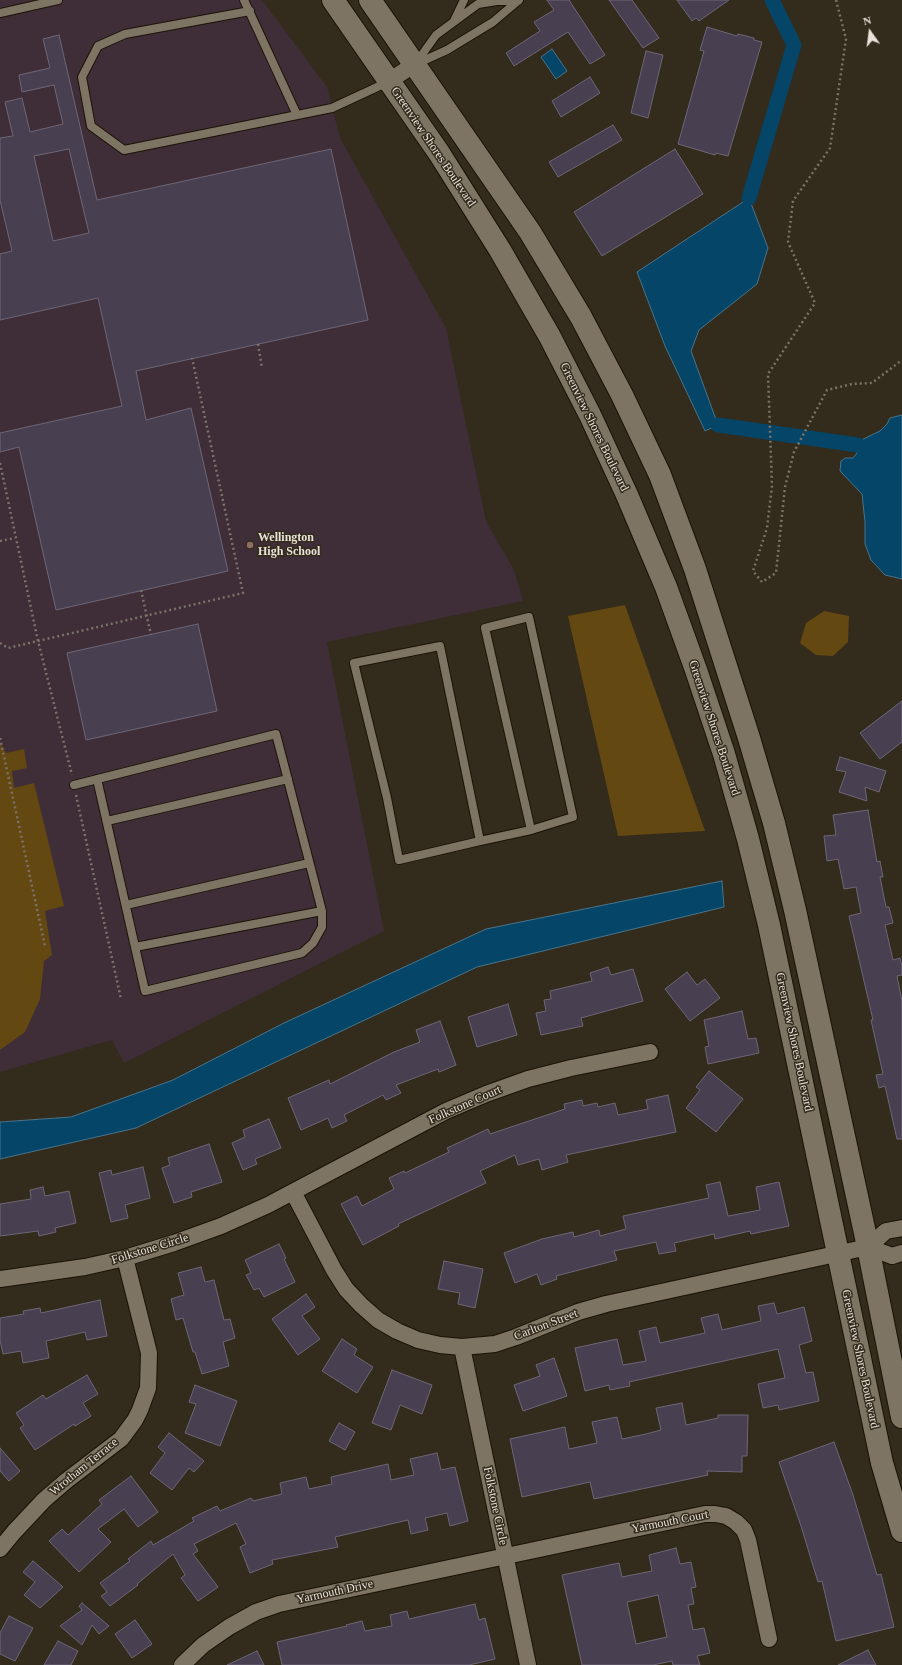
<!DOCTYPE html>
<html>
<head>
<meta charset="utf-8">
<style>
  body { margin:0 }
  #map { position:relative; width:902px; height:1665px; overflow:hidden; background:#332b1c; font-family:Georgia,serif }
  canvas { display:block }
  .north { position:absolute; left:850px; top:12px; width:40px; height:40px; -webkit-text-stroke:3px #332b1c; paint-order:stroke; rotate:346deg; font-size:11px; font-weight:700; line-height:16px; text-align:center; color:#e7e1d8 }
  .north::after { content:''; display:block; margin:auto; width:14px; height:18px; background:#e7e1d8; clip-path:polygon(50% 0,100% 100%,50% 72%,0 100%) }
</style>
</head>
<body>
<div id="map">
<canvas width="902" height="1665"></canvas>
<div class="north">N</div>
</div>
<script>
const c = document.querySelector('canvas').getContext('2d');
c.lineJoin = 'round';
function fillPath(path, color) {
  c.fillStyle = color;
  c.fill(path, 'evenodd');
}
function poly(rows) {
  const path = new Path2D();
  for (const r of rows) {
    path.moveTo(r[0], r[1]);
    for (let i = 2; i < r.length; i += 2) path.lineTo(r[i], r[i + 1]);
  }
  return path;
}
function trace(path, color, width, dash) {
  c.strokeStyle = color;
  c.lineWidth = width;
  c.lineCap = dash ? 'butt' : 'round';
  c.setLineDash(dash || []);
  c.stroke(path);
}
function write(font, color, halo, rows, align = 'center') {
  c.font = font + ' Georgia,serif';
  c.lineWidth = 3;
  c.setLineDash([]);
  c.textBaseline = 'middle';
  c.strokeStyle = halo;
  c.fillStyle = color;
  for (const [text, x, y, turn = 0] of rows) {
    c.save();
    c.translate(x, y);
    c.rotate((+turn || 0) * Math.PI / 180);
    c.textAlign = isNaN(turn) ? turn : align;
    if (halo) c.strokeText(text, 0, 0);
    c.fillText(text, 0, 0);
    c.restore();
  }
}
const education = poly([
  [0,0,262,0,327,87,340,138,446,328,486,521,514,570,523,601,327,642,384,931,124,1063,112,1040,0,1072]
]);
const green = poly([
  [625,605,705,831,618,836,568,616],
  [824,611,849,616,848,642,833,656,816,655,800,643,806,623],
  [0,743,6,753,24,749,27,768,12,771,14,788,34,783,64,906,45,911,52,955,44,961,40,999,25,1032,0,1050]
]);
const water = poly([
  [552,49,567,71,556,79,541,57,552,49],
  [749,198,768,248,757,284,699,330,691,351,718,425,705,431,665,346,637,272,749,198],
  [902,415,902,579,885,575,871,560,865,544,865,522,862,494,840,471,841,461,845,458,853,458,857,453,857,442,880,431,887,424,890,418,902,415],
  [722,881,724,907,477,967,136,1128,0,1159,0,1122,71,1117,173,1080,284,1023,486,929,722,881]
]);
const canal = poly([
  [749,198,794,45,772,0],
  [718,425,858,445]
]);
const building = poly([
  [547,0,569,0,605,55,590,64,568,32,514,66,506,53,540,31,534,22,554,10,547,0],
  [609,0,632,0,659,38,643,48,609,0],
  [677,0,729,0,699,21,696,18,692,21,677,0],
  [707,27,737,36,738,34,754,38,754,40,762,42,728,156,716,153,715,155,678,144,704,51,700,50,707,27],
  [59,35,97,200,331,149,368,320,136,371,146,420,191,408,228,571,56,610,19,447,0,452,0,433,122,406,98,298,0,320,0,254,12,251,0,200,0,138,13,136,5,102,22,98,30,132,63,124,54,85,22,92,19,75,50,68,43,39,59,35],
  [69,149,89,233,53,241,34,156,69,149],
  [646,51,663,55,648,118,631,113,646,51],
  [590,77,600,93,561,117,552,101,590,77],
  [613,125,622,140,558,177,549,162,613,125],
  [675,149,703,194,602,256,574,212,675,149],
  [198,624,217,711,86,740,67,653,198,624],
  [902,701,902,742,880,759,860,733,902,701],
  [840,757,886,771,879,792,865,787,867,801,839,792,846,772,836,770,840,757],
  [868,810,877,862,880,861,883,877,880,877,886,907,889,907,893,923,885,925,893,960,900,958,902,966,902,975,897,976,902,1001,902,1139,897,1139,885,1086,879,1088,876,1075,883,1074,871,1020,873,1020,849,916,861,913,856,887,844,889,838,859,827,861,824,836,836,835,833,815,868,810],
  [608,967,611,975,633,969,643,1001,581,1018,583,1026,541,1035,536,1013,546,1011,544,1000,551,999,550,991,592,981,590,973,608,967],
  [687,972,697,985,705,979,720,998,690,1021,665,989,687,972],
  [508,1004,517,1035,477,1047,468,1017,508,1004],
  [742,1011,748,1039,756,1038,759,1053,708,1064,705,1047,709,1046,704,1020,742,1011],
  [440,1021,456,1065,439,1072,438,1069,396,1085,401,1093,386,1100,383,1095,344,1115,347,1121,332,1128,328,1118,301,1130,288,1098,329,1080,330,1084,394,1052,420,1042,416,1030,440,1021],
  [709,1071,743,1099,716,1132,686,1108,700,1090,696,1087,709,1071],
  [668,1095,676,1132,566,1155,568,1162,542,1170,539,1159,518,1165,515,1155,480,1171,486,1183,398,1224,399,1226,363,1245,341,1204,357,1196,362,1206,394,1189,389,1178,404,1171,405,1173,449,1152,447,1148,488,1129,490,1134,565,1109,564,1104,582,1100,583,1106,597,1103,598,1107,615,1103,618,1115,648,1109,646,1100,668,1095],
  [269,1119,281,1148,255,1159,257,1164,243,1170,232,1143,245,1137,243,1130,269,1119],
  [209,1144,222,1182,191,1192,192,1197,174,1203,162,1168,170,1165,168,1158,209,1144],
  [143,1167,150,1198,125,1205,128,1218,111,1222,99,1173,111,1170,112,1175,143,1167],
  [720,1182,728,1216,760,1210,756,1187,779,1182,789,1226,751,1234,750,1231,715,1239,714,1234,674,1243,676,1251,659,1254,656,1242,614,1251,617,1260,556,1276,557,1279,541,1285,537,1274,515,1283,504,1253,542,1239,573,1232,574,1237,599,1230,600,1236,626,1229,623,1216,709,1198,706,1185,720,1182],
  [43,1187,45,1196,69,1191,76,1223,55,1228,56,1232,39,1236,38,1231,0,1236,0,1204,31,1199,30,1190,43,1187],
  [279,1244,286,1258,284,1259,295,1282,264,1297,259,1288,254,1290,246,1275,251,1273,245,1260,279,1244],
  [444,1261,483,1269,475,1308,458,1304,460,1293,438,1289,444,1261],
  [201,1267,205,1282,214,1280,224,1320,230,1319,235,1338,223,1342,229,1366,202,1374,195,1352,193,1352,183,1318,176,1320,171,1299,184,1295,178,1273,201,1267],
  [306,1294,315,1307,302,1316,320,1339,298,1355,272,1319,306,1294],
  [100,1300,107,1336,87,1340,85,1332,46,1341,49,1358,23,1363,21,1351,3,1354,0,1340,0,1318,24,1314,23,1311,40,1308,41,1313,100,1300],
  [774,1303,777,1314,804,1307,812,1341,799,1345,806,1373,813,1372,819,1401,779,1410,778,1405,763,1408,758,1384,785,1378,778,1349,629,1382,630,1386,610,1390,609,1385,585,1391,575,1348,617,1339,623,1365,646,1361,639,1331,656,1327,660,1343,705,1333,701,1318,718,1314,722,1330,761,1321,758,1306,774,1303],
  [342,1339,357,1349,354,1355,373,1367,357,1393,322,1371,342,1339],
  [554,1358,567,1396,523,1411,514,1385,540,1376,536,1365,554,1358],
  [392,1370,432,1385,422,1414,400,1405,391,1430,372,1423,392,1370],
  [87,1375,98,1394,83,1403,91,1416,75,1426,74,1424,35,1450,20,1428,24,1425,16,1413,43,1395,46,1399,87,1375],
  [195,1385,237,1401,220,1446,185,1433,196,1404,189,1402,195,1385],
  [682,1403,686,1425,718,1418,718,1415,748,1415,747,1456,742,1456,742,1472,707,1471,708,1475,594,1499,590,1482,522,1497,510,1439,565,1427,569,1449,597,1443,592,1422,617,1417,622,1439,646,1434,661,1430,656,1408,682,1403],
  [339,1423,355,1432,345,1450,329,1441,339,1423],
  [169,1433,204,1461,194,1472,189,1468,172,1490,150,1473,165,1453,158,1447,169,1433],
  [834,1442,853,1495,877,1575,881,1574,894,1627,836,1641,822,1581,818,1582,801,1526,779,1462,834,1442],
  [0,1448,20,1471,9,1481,0,1471,0,1448],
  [437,1453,441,1470,455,1467,468,1521,450,1526,447,1513,425,1518,428,1530,411,1534,408,1520,335,1537,338,1547,272,1560,273,1564,250,1573,240,1547,246,1544,236,1523,194,1544,198,1551,193,1554,218,1587,198,1601,181,1578,185,1575,173,1554,137,1584,138,1585,110,1606,101,1596,107,1592,100,1583,130,1561,128,1559,151,1541,153,1545,194,1521,192,1518,217,1506,220,1511,251,1498,253,1501,282,1494,280,1483,306,1477,309,1489,332,1484,331,1477,388,1464,391,1480,414,1475,410,1459,437,1453],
  [131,1476,158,1512,138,1527,124,1509,98,1529,111,1542,79,1572,49,1541,62,1529,68,1535,102,1504,99,1500,131,1476],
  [676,1548,680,1564,691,1562,696,1587,691,1588,694,1604,688,1605,693,1630,704,1628,710,1653,697,1656,700,1665,673,1665,672,1661,653,1665,582,1665,562,1575,619,1563,622,1577,652,1571,649,1555,676,1548],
  [658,1595,667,1637,636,1644,627,1602,658,1595],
  [33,1561,63,1587,40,1608,24,1595,35,1582,23,1572,33,1561],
  [82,1603,109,1626,99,1634,92,1625,82,1645,60,1626,82,1610,79,1606,82,1603],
  [475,1604,479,1620,485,1618,495,1659,469,1665,282,1665,277,1642,347,1626,346,1625,362,1621,365,1631,392,1626,390,1615,407,1611,409,1619,475,1604],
  [9,1616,33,1628,15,1661,0,1654,0,1633,9,1616],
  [135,1620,152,1644,132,1658,115,1634,135,1620],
  [58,1641,78,1651,71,1665,44,1665,58,1641],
  [868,1650,876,1665,838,1665,868,1650],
  [257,1651,264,1665,227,1665,257,1651]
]);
const path = poly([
  [836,0,846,39,830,148,793,201,788,242,815,303,768,374,772,486,767,528,753,571,762,582,776,573,785,487,794,452,827,390,852,384,872,383,902,360],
  [258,344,262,368],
  [0,463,38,641,72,775],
  [0,541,15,538],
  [141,590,151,635],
  [0,643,8,648,243,593,192,358],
  [0,738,45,946],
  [76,795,121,999]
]);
const lane = poly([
  [244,0,297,115],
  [250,11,125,34,98,46,82,77,91,126,124,150,332,108,388,82],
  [0,13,58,0],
  [454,21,464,0],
  [416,63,436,35,478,4,497,1,518,1],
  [416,64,447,50,493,22,519,0],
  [440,646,480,841,399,860,387,798,354,663,440,646],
  [74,785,276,734,322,911,322,927,313,943,302,953,145,991,97,779],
  [107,821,288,779],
  [480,841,531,830,573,817,529,617,485,628,531,830],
  [126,905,309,863],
  [135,947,322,911]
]);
const street = poly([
  [389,81,415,64],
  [293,1192,334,1270,346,1289,361,1305,378,1320,397,1331,418,1340,440,1345,462,1347,495,1344,516,1337,578,1312,606,1304,868,1247,886,1231,902,1228],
  [868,1247,892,1256,902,1253],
  [0,1279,85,1267,125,1258,174,1243,221,1226,268,1205,446,1111,486,1094,528,1079,571,1068,650,1052],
  [462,1347,528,1665],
  [0,1549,14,1532,44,1500,66,1481,121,1439,135,1420,140,1410,148,1388,149,1353,125,1258],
  [182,1665,203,1645,229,1627,256,1612,279,1604,705,1514,715,1514,726,1516,736,1522,744,1530,748,1540,769,1639]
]);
const secondary = poly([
  [333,0,439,153,500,250,550,337,590,415,627,495,666,587,696,670,724,754,748,839,769,925,882,1463,902,1531],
  [370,0,530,232,581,317,622,395,660,475,695,569,749,738,774,823,795,910,868,1247,902,1417]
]);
const markers = [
  [250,545,4,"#8d6e63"]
];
const streetNames = [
  ["Greenview Shores Boulevard",433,147,56],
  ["Greenview Shores Boulevard",594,427,64],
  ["Greenview Shores Boulevard",714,728,72],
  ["Greenview Shores Boulevard",794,1042,78],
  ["Folkstone Court",465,1105,-24],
  ["Folkstone Circle",150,1249,-17],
  ["Carlton Street",546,1325,-21],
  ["Greenview Shores Boulevard",860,1359,78],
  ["Wrotham Terrace",84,1467,-39],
  ["Folkstone Circle",495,1506,78],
  ["Yarmouth Court",670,1522,-11],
  ["Yarmouth Drive",335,1592,-12]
];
const poiNames = [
  ["Wellington",258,538],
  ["High School",258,552]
];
fillPath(education, '#3f2e37');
fillPath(green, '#634812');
fillPath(water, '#054568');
trace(water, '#49748a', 1);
trace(canal, '#054568', 15);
fillPath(building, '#484050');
trace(building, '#6e6677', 1);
trace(lane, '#1b1306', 10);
trace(street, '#1b1306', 18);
trace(secondary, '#1b1306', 24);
trace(path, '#7a7367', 2.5, [2, 3]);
trace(lane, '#7e7463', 8);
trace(street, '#7e7463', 16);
trace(secondary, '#7e7463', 22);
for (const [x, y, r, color] of markers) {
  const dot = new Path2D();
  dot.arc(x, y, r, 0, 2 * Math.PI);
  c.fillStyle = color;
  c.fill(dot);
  trace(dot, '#332b1c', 1.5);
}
write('12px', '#e7e1d8', '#332b1c', streetNames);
write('bold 12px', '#e7e1d8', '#332b1c', poiNames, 'left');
</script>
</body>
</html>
